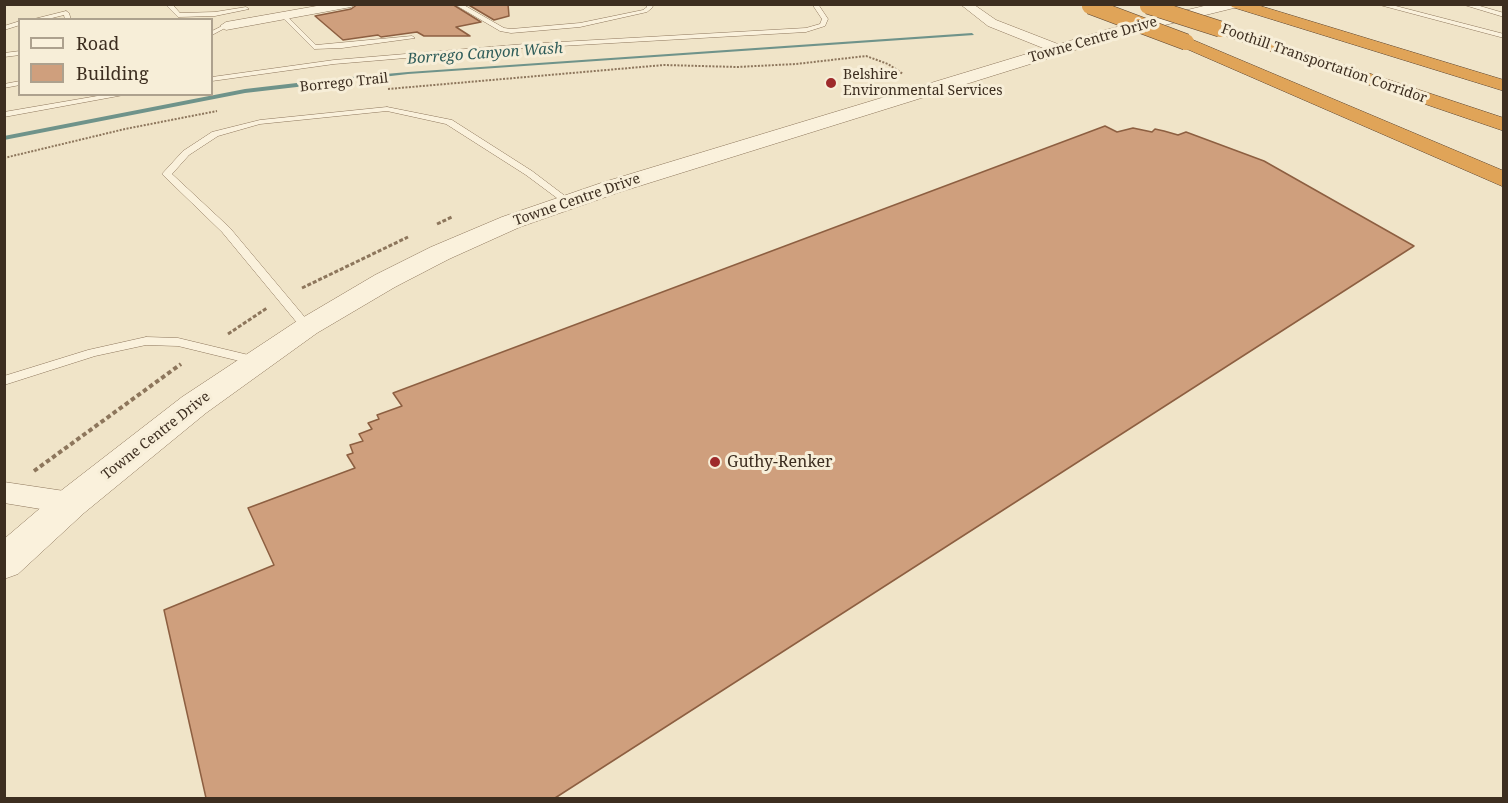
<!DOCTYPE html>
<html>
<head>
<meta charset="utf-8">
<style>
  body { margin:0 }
  #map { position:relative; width:1508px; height:803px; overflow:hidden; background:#f0e4c8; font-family:"Noto Serif",serif }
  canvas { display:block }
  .frame { position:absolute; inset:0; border:6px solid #3d2e20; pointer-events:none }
  .legend { position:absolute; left:18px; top:18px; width:195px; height:78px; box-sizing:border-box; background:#f7eed8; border:2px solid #ada18e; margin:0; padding:8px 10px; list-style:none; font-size:18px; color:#3d2e20 }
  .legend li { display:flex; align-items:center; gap:12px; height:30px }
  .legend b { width:30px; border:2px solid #ada18e }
</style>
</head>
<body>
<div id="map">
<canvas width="1508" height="803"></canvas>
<div class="frame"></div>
<ul class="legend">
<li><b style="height:8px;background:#faf1dc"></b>Road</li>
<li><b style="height:16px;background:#cf9f7d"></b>Building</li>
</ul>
</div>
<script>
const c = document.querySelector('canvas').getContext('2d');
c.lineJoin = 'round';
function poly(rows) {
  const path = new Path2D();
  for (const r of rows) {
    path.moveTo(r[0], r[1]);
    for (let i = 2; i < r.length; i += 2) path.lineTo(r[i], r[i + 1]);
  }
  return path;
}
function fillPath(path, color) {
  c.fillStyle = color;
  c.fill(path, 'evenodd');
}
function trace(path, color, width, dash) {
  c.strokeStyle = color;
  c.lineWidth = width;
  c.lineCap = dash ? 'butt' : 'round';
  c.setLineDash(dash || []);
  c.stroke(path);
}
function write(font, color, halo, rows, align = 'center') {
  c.font = font + ' "Noto Serif",serif';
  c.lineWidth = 6;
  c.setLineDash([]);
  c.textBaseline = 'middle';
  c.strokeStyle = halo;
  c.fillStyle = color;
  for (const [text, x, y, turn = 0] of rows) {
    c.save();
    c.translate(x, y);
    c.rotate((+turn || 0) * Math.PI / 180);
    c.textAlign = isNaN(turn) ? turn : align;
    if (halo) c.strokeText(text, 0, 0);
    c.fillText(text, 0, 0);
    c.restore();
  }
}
const stream = poly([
  [972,33,974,35,408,74,340,82,245,93,4,140,4,136,245,89,340,78,408,72,972,33]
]);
const building = poly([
  [358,4,452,4,481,22,456,27,470,36,424,36,417,32,381,37,378,35,343,40,315,16,351,9,358,4],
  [467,4,508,4,509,16,494,20,467,4],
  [1105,126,1117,132,1133,128,1152,132,1155,129,1164,131,1178,135,1186,132,1264,161,1414,246,555,798,206,798,164,610,274,565,248,508,355,468,347,455,353,453,350,445,363,441,359,434,372,429,368,423,379,419,377,415,402,406,393,393,1105,126]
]);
const pathFar2 = poly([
  [388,89,664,65,737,67,796,64,866,56,888,64,903,74],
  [4,158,125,129,217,111]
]);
const pathFar1 = poly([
  [437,224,452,217],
  [302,288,408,237],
  [228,334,267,308]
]);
const path = poly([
  [34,471,181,364]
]);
const service = poly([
  [165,4,172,4,180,13,215,12,246,7,249,9,215,16,178,17,165,4],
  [454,4,462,4,504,28,511,29,580,23,643,10,647,7,645,4,651,4,653,7,647,12,580,27,511,33,500,31,454,4],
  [812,4,818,4,828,19,825,26,806,32,525,48,334,64,212,81,212,77,334,60,525,44,806,28,820,24,822,19,812,4],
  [1376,4,1388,4,1504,34,1504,38,1376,4],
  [1461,4,1473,4,1504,13,1504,17,1461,4],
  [66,11,69,13,71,20,65,20,64,15,44,20,30,20,66,11],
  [283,16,287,16,316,45,412,36,415,38,342,48,314,49,283,18,283,16],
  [20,21,20,25,4,30,4,26,20,21],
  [224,25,229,26,212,35,212,31,224,25],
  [20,51,20,55,4,57,4,53,20,51],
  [20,81,20,85,4,88,4,84,20,81],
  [109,94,129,94,4,117,4,112,109,94],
  [387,107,452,120,532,171,573,202,565,204,526,175,446,124,387,111,260,124,218,136,189,155,172,174,230,228,313,327,311,330,303,330,222,232,162,174,183,151,212,132,260,120,387,107],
  [146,337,178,338,261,358,262,361,256,365,178,346,146,345,95,356,4,385,4,376,88,350,146,337]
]);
const minor = poly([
  [328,4,356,4,351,7,226,30,220,26,226,22,328,4],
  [960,4,973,4,996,20,1063,46,1065,49,1063,52,1053,52,988,26,960,4],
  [4,482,71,492,81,495,86,503,81,511,71,514,4,503,4,482]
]);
const tertiary = poly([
  [1212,4,1240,4,1238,7,1120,36,620,192,520,227,449,259,395,287,317,333,206,413,84,513,18,574,4,579,4,539,58,493,182,397,297,321,375,275,431,247,502,217,604,182,1109,29,1212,4]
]);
const motorway = poly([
  [1230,4,1254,4,1504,80,1504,91,1232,7,1230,4],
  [1220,24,1504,118,1504,131,1214,32,1212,29,1220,24],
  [1186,37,1504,171,1504,187,1180,46,1178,42,1180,38,1186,37]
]);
const motorwayBridge = poly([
  [1090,6,1186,42],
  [1148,6,1220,29]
]);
const markers = [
  [831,83,6,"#9e2a2b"],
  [715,462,6,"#9e2a2b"]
];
const farStreetnames = [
  ["Towne Centre Drive",1093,40,-16],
  ["Foothill Transportation Corridor",1324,64,19],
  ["Borrego Trail",344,83,-6],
  ["Towne Centre Drive",577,200,-19],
  ["Towne Centre Drive",156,436,-38]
];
const farPoinames = [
  ["Belshire",843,75],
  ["Environmental Services",843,91]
];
const farWaternames = [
  ["Borrego Canyon Wash",485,54,-4]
];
const poiNames = [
  ["Guthy-Renker",727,462]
];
fillPath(stream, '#6f938a');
fillPath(building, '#cf9f7d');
trace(building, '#8d5f41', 1.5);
trace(service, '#8d765c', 1);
trace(minor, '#8d765c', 1);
trace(tertiary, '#8d765c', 1);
trace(motorway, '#5b4430', 1);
trace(pathFar2, '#8d765c', 2, [2, 1.5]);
trace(pathFar1, '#8d765c', 3, [4, 2]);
trace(path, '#8d765c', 4, [4.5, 3]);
fillPath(service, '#faf1dc');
fillPath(minor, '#faf1dc');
fillPath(tertiary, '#faf1dc');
fillPath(motorway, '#e0a458');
trace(motorwayBridge, '#5b4430', 17, []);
trace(motorwayBridge, '#e0a458', 16);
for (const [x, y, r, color] of markers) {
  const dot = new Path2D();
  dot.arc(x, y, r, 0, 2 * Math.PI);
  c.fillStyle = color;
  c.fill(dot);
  trace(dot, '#f7eed8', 2);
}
write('14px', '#3d2e20', '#f7eed8', farStreetnames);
write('14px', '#3d2e20', '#f7eed8', farPoinames, 'left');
write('italic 15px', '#2f5d5a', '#f7eed8', farWaternames);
write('16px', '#3d2e20', '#f7eed8', poiNames, 'left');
</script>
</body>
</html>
